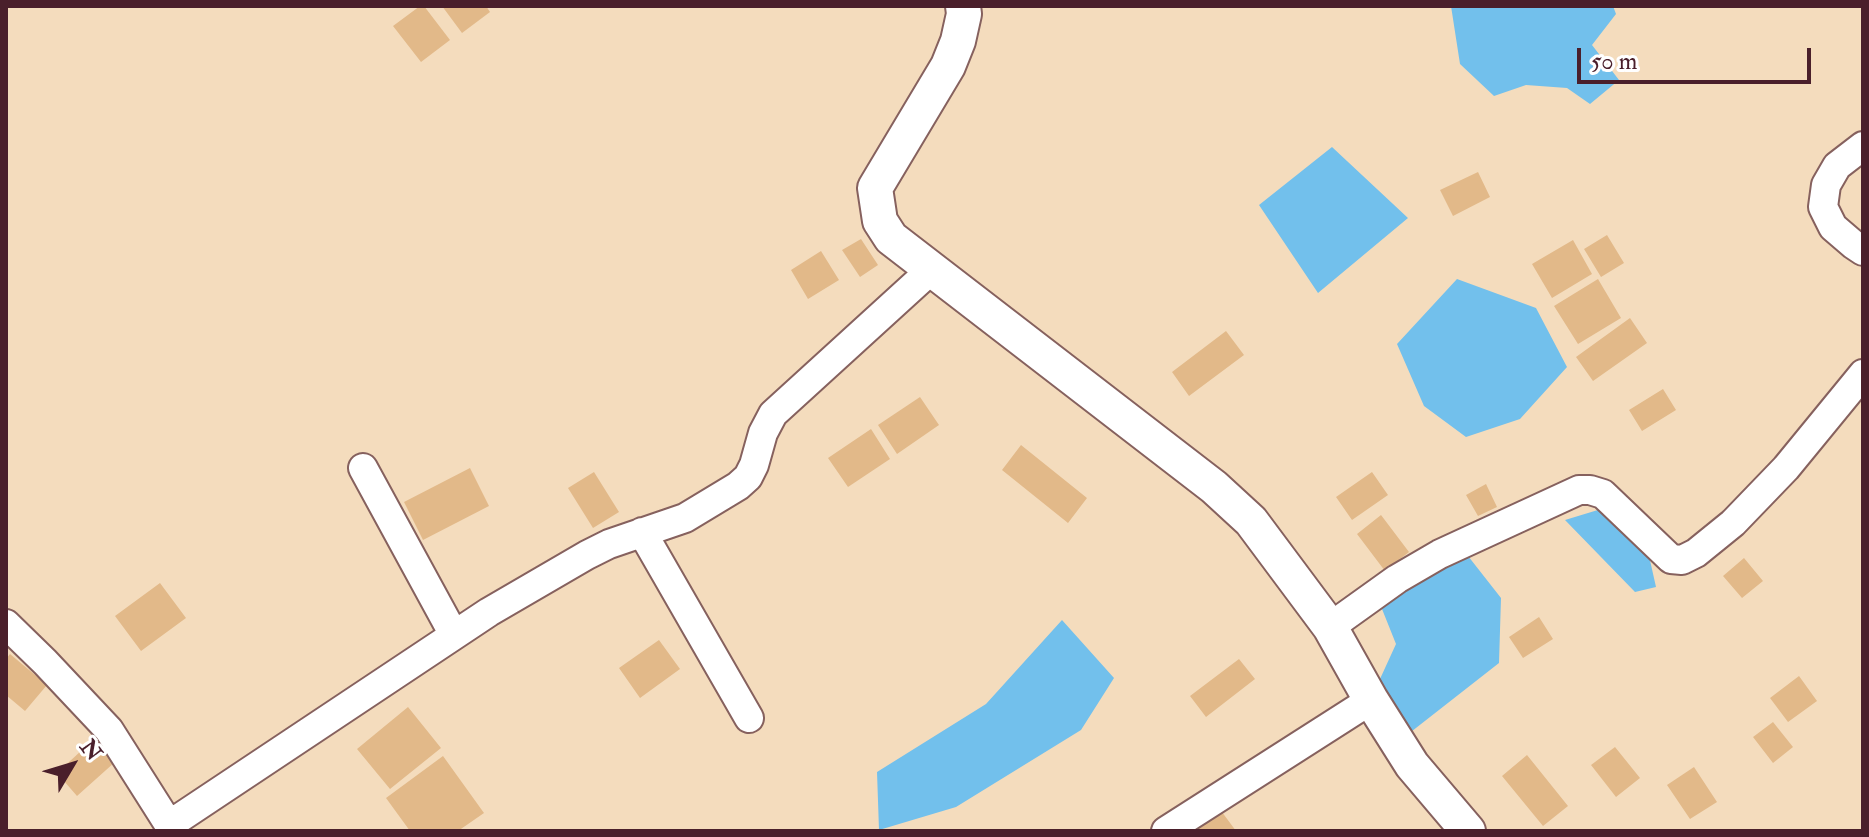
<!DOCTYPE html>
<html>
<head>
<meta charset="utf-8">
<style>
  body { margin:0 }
  #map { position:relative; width:1869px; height:837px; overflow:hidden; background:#f4dcbd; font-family:"IM FELL Double Pica",serif }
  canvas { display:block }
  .frame { position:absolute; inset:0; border:8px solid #4a1f2b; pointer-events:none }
  .north { position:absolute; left:32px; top:725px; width:80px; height:80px; -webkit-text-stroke:6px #fff; paint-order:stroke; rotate:52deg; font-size:22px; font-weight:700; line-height:32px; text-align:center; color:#4a1f2b }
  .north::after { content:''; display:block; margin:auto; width:28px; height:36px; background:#4a1f2b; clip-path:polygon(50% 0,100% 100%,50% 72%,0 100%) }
  .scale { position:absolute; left:1577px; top:48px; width:234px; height:36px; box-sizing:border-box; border:4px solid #4a1f2b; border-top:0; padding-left:10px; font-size:24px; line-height:28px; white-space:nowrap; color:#4a1f2b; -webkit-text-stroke:6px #fff; paint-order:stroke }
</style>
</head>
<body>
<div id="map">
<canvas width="1869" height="837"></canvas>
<div class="frame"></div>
<div class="north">N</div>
<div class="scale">50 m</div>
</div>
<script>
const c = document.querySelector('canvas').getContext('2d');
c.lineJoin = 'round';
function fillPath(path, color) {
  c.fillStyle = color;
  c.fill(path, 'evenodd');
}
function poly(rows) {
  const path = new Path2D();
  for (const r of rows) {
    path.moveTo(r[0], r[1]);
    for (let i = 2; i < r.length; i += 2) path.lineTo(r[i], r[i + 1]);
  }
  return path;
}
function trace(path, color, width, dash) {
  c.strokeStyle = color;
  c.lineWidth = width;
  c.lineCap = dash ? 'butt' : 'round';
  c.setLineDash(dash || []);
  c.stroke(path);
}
const water = poly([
  [1451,6,1613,6,1616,14,1592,45,1619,80,1590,104,1567,88,1526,85,1494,96,1460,64],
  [1332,147,1408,218,1318,293,1259,205],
  [1457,279,1536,308,1567,367,1520,419,1466,437,1424,406,1397,344],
  [1611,506,1643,529,1656,587,1635,592,1565,520],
  [1461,547,1501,598,1499,663,1407,735,1380,679,1396,644,1380,604],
  [1062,620,1114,678,1081,730,956,807,879,830,877,772,986,704]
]);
const building = poly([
  [420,6,424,6,450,40,421,62,393,26],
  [442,6,486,6,490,12,462,33],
  [1478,172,1490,197,1453,216,1440,190],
  [1607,235,1624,263,1601,277,1584,249],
  [861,239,878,265,860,277,842,250],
  [1573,240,1592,274,1552,298,1532,264],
  [821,251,839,280,808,299,791,270],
  [1598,279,1621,318,1578,344,1554,306],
  [1630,318,1647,343,1593,381,1576,357],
  [1226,331,1244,355,1189,396,1172,372],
  [1663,389,1676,410,1642,431,1629,410],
  [920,397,939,425,897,454,878,425],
  [871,429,890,459,848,487,828,458],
  [1021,445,1087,498,1068,523,1002,470],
  [470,468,489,506,423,540,404,502],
  [594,472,619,512,593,528,568,488],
  [1372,472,1388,495,1352,520,1336,497],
  [1486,484,1497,507,1478,516,1466,495],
  [1381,515,1409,552,1385,571,1357,534],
  [1744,558,1763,581,1742,598,1723,576],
  [160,583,186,618,141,651,115,616],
  [1539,617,1553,639,1523,658,1509,637],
  [659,640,680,669,640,698,619,668],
  [10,654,47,685,25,711,6,695,6,659],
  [1239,659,1255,679,1206,717,1190,696],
  [1799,676,1817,701,1788,722,1770,698],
  [408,707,441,748,390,789,357,749],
  [1773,722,1793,747,1773,763,1753,737],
  [94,739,115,762,77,796,57,773],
  [1615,747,1640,778,1616,797,1591,765],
  [1527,755,1568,806,1543,826,1502,776],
  [443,756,484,813,458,831,410,831,386,798],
  [1694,767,1717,802,1690,819,1667,785],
  [1219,808,1236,831,1189,831]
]);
const minor = poly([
  [1863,146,1837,166,1826,185,1823,207,1833,227,1854,245,1863,251],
  [363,468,454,635],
  [642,532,749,718],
  [6,624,45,662,109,730,173,831],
  [1330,627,1397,579,1440,554,1579,490,1590,490,1603,494,1671,559,1682,560,1696,553,1733,523,1786,468,1863,374],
  [169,825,489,612,587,555,609,544,685,518,738,486,748,477,754,465,763,433,773,414,931,270],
  [1166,831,1371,700]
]);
const tertiary = poly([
  [963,6,964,14,958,41,948,66,875,188,880,221,891,238,1214,487,1251,521,1330,627,1371,700,1412,765,1468,831]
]);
fillPath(water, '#72c0ec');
fillPath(building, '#e2b989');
trace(minor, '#86615e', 32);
trace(tertiary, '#86615e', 38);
trace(minor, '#fff', 28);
trace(tertiary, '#fff', 34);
</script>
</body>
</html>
